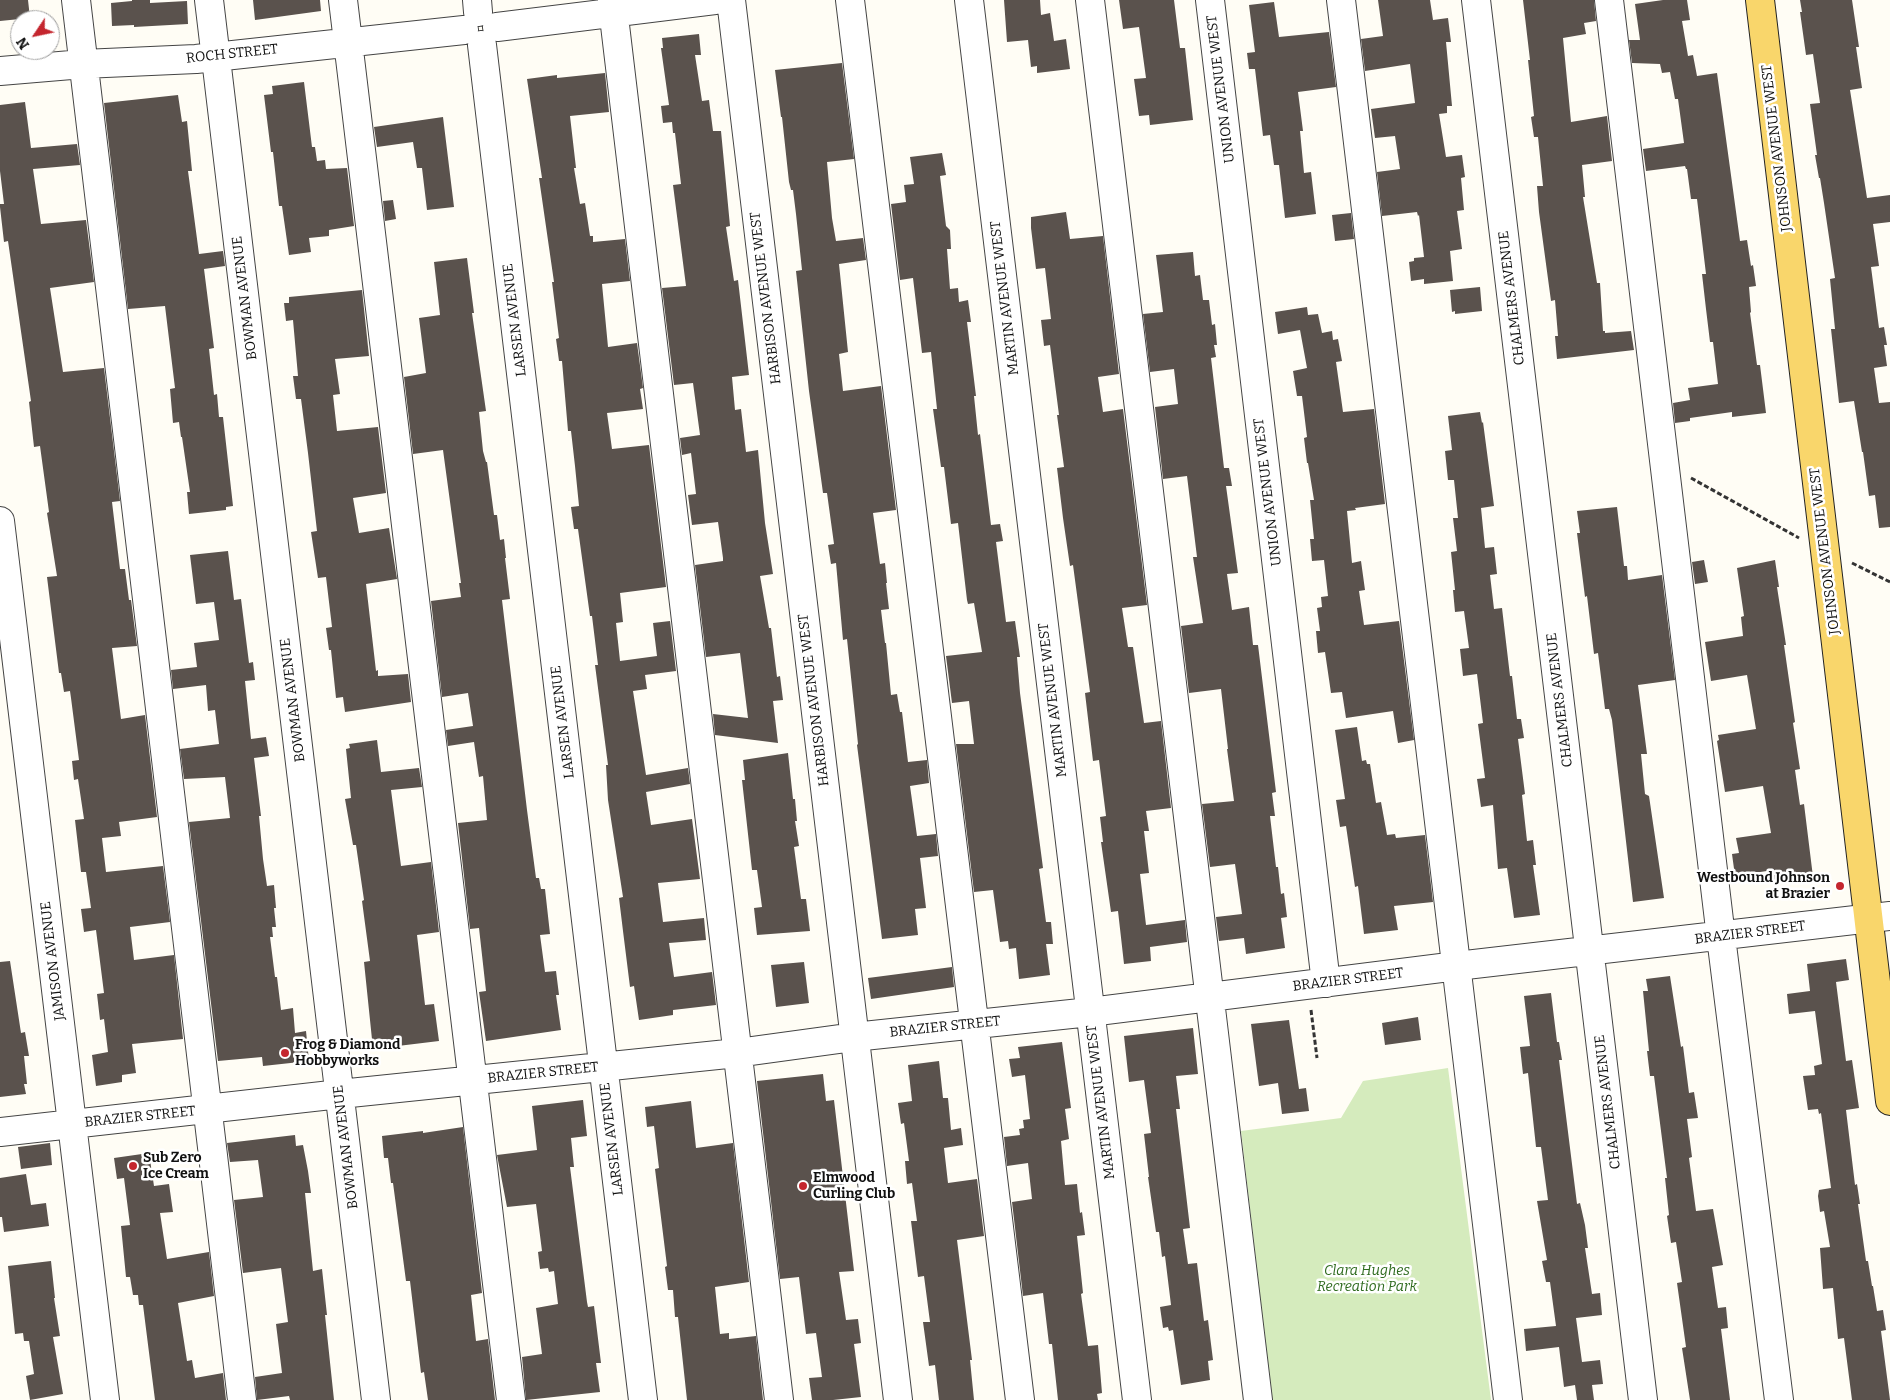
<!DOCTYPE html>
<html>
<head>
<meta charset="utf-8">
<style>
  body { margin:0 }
  #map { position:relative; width:1890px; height:1400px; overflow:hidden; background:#fffdf5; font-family:Bitter,serif }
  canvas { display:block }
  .north { position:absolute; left:10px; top:10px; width:50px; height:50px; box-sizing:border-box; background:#fff; border:1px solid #a0a0a0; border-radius:50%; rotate:236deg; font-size:14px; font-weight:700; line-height:20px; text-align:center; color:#111 }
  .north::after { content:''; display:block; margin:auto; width:18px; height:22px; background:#c4262e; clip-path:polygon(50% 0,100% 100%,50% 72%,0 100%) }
</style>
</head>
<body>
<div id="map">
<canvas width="1890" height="1400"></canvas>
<div class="north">N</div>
</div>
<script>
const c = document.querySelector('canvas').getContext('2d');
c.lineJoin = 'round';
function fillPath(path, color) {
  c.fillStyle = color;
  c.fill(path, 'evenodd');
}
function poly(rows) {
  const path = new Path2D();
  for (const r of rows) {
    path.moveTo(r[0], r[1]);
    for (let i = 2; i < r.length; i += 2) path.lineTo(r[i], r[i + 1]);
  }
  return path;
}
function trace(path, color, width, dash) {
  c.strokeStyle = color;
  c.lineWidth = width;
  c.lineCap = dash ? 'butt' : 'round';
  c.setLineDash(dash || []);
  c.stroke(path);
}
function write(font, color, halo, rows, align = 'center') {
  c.font = font + ' Bitter,serif';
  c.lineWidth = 5;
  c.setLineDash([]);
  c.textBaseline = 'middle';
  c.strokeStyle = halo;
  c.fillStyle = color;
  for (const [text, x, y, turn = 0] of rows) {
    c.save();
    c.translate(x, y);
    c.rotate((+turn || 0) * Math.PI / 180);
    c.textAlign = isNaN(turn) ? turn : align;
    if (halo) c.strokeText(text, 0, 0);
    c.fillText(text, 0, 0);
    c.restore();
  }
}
const green = poly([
  [1448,1068,1491,1400,1272,1400,1241,1131,1341,1118,1363,1081]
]);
const building = poly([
  [0,0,28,0,30,18,0,21],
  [132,0,150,0,150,3,187,1,188,24,134,27,134,25,112,26,111,3,132,1],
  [253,0,320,0,321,11,255,20],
  [1004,0,1040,0,1041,15,1050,13,1054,41,1066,39,1070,69,1037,73,1037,66,1031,67,1028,40,1007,42],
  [1119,0,1174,0,1180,48,1185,48,1193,120,1150,125,1149,115,1139,116,1134,79,1146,78,1139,27,1123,29],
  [1378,0,1430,0,1433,20,1448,18,1451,42,1446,42,1452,106,1447,106,1447,113,1439,114,1446,157,1462,155,1465,177,1461,178,1464,210,1457,211,1462,249,1450,251,1453,281,1424,284,1424,279,1411,281,1409,262,1414,261,1414,258,1424,257,1419,215,1418,216,1417,212,1382,216,1377,172,1400,169,1395,136,1375,138,1371,109,1415,103,1410,64,1365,71,1361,39,1383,36],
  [1523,0,1594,0,1596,21,1584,23,1586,34,1563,38,1571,122,1607,116,1612,161,1582,165,1585,197,1583,197,1597,283,1600,283,1603,331,1605,331,1605,333,1631,331,1634,350,1557,359,1555,336,1558,336,1555,300,1551,301,1539,212,1537,186,1543,186,1538,137,1534,137,1531,117,1534,116,1528,60,1530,60],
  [1663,0,1687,0,1690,20,1682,21,1688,56,1693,55,1697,76,1717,73,1740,241,1747,240,1751,266,1753,265,1756,286,1749,287,1751,312,1750,313,1757,365,1760,365,1766,413,1732,417,1732,412,1690,418,1690,421,1675,423,1673,403,1690,400,1688,388,1718,384,1713,342,1710,342,1706,309,1702,274,1706,274,1697,199,1691,199,1687,169,1686,169,1685,166,1646,171,1643,149,1684,143,1678,99,1675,99,1670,72,1662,73,1660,64,1632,63,1629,40,1640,40,1635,4],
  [1800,0,1852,0,1859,47,1856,47,1862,88,1850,90,1867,198,1890,195,1890,222,1873,224,1879,266,1871,267,1879,328,1884,327,1887,345,1884,345,1887,366,1874,368,1879,403,1890,402,1890,527,1879,528,1875,495,1869,496,1863,452,1862,452,1854,401,1839,403,1831,329,1835,329,1830,279,1835,278,1824,203,1820,178,1819,178,1815,155,1817,155,1810,104,1820,103,1813,54,1806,55,1800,12,1802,12],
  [1274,2,1279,37,1329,32,1336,87,1298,92,1303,131,1300,131,1304,173,1311,172,1316,214,1285,218,1279,165,1274,165,1270,135,1263,136,1255,69,1249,69,1247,53,1255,52,1249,5],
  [699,34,701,55,695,55,702,101,709,100,713,131,721,131,730,226,726,227,734,281,738,280,749,375,732,377,735,410,741,409,746,452,758,450,765,523,773,574,760,576,769,628,771,628,777,677,780,676,783,700,773,701,778,743,715,735,713,714,748,718,740,653,706,657,695,565,723,561,723,558,718,522,692,525,688,495,696,494,691,453,682,455,680,438,700,435,693,383,674,385,662,288,686,286,673,185,681,184,675,133,673,133,672,122,663,123,661,106,669,105,661,48,663,48,662,38],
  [842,63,854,159,827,162,832,218,836,241,863,238,866,260,839,264,848,352,839,354,843,391,881,386,896,510,873,513,880,564,885,563,887,583,886,583,889,609,881,610,885,643,886,643,891,695,897,694,900,712,902,712,908,762,927,760,929,783,910,786,917,836,936,834,938,856,920,858,926,908,915,909,918,935,882,939,857,745,858,744,847,639,843,640,836,563,831,564,828,545,834,544,827,493,823,493,809,391,796,271,802,270,796,214,793,190,791,190,789,182,782,117,781,117,775,70],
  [605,73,609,112,570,116,576,168,574,168,580,204,585,203,590,236,593,236,593,242,625,239,630,281,602,284,608,347,637,343,643,388,640,389,643,409,607,413,612,449,649,445,666,587,620,593,623,622,616,623,620,661,657,656,653,623,670,621,676,671,645,675,647,689,633,691,646,775,688,768,690,784,646,792,651,825,692,819,700,879,658,883,663,922,704,918,706,940,669,943,674,977,712,972,716,1005,673,1010,673,1015,639,1020,634,986,630,987,623,931,619,898,623,897,608,800,606,765,608,765,595,665,598,665,592,616,590,616,578,529,574,529,571,507,579,506,575,466,571,431,568,431,562,361,559,361,556,339,559,338,552,282,554,282,539,178,542,178,527,79,557,75,557,78],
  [304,82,312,147,315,147,317,161,325,160,326,169,347,168,354,226,329,230,329,236,309,238,311,252,289,255,282,206,279,206,273,152,271,152,264,95,273,94,272,86],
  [178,95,182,122,187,121,192,171,188,171,199,254,223,251,225,266,204,269,214,348,209,349,214,395,217,394,219,417,223,417,233,506,226,507,226,510,189,514,187,492,190,492,182,437,181,437,179,422,173,423,170,389,175,388,165,306,128,309,104,103],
  [25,102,31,148,77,144,80,165,33,169,41,224,86,220,94,282,50,288,63,372,104,368,120,501,112,502,120,569,125,569,129,600,131,600,137,646,112,648,121,719,145,715,157,817,119,822,121,836,102,838,106,872,163,866,170,922,130,927,134,960,174,955,183,1039,132,1044,136,1073,122,1075,122,1082,96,1086,92,1055,108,1052,104,1019,100,1020,97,994,104,993,96,930,84,932,81,909,91,908,86,872,81,872,75,820,84,819,78,779,74,780,72,761,79,760,71,698,70,691,64,692,61,673,59,673,47,577,57,576,47,513,49,512,40,446,34,447,29,402,31,401,8,241,4,242,0,207,0,204,4,204,0,171,0,105],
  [443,117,454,207,427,210,422,168,417,168,413,142,377,147,374,127],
  [942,153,946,175,940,176,946,226,950,230,951,249,947,249,950,289,958,288,959,302,968,300,971,322,967,322,976,396,974,396,978,435,980,434,991,525,1000,524,1003,541,996,542,1006,622,1015,621,1020,657,1017,657,1020,693,1043,868,1039,869,1046,922,1051,922,1053,944,1046,944,1050,975,1019,979,1016,948,1009,949,1008,941,1000,942,993,890,974,892,956,744,974,744,969,701,952,703,946,656,982,652,974,603,968,604,967,600,958,523,951,524,944,467,941,467,933,409,937,409,931,352,922,353,913,278,900,280,891,204,906,202,904,185,914,184,910,157],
  [393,200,396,219,385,221,383,201],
  [1066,212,1070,239,1103,236,1119,374,1098,377,1103,412,1123,409,1147,605,1122,608,1128,647,1133,647,1144,723,1161,721,1171,808,1146,811,1149,831,1144,831,1149,873,1140,874,1146,925,1185,920,1187,942,1150,947,1151,961,1124,964,1118,911,1111,912,1101,842,1103,842,1100,817,1106,816,1099,760,1093,761,1085,693,1090,692,1073,565,1070,566,1063,518,1057,468,1064,467,1057,415,1059,415,1050,345,1044,346,1041,320,1051,319,1045,268,1036,269,1031,228,1031,217],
  [1351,213,1354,239,1335,241,1332,215],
  [1193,252,1195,276,1200,275,1203,300,1209,300,1212,325,1215,324,1217,345,1214,345,1216,357,1211,358,1224,468,1229,468,1232,486,1226,486,1238,573,1227,574,1232,610,1249,607,1253,645,1258,645,1276,792,1272,793,1275,816,1270,816,1276,867,1278,867,1281,894,1284,893,1287,917,1281,918,1285,948,1246,954,1244,938,1219,941,1216,917,1242,914,1235,864,1210,867,1202,804,1234,801,1227,749,1228,749,1221,689,1189,693,1181,626,1203,623,1193,557,1197,557,1187,476,1163,479,1155,407,1178,404,1174,369,1150,372,1143,314,1163,312,1156,255],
  [467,258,474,313,472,313,486,411,479,412,483,451,486,462,487,462,494,515,497,515,500,540,504,539,506,558,505,558,510,599,502,600,527,810,536,878,539,878,541,889,545,889,550,934,540,935,545,972,556,971,559,995,556,995,561,1030,486,1041,479,992,486,991,479,928,470,929,458,823,487,820,483,776,479,777,474,742,448,746,446,730,473,726,468,693,442,697,431,601,461,597,459,583,461,583,443,450,413,454,404,377,426,373,419,318,440,315,434,262],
  [1480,287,1482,311,1455,314,1455,311,1452,312,1450,290],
  [362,290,369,356,335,359,340,394,333,395,337,431,378,427,386,493,353,498,359,533,389,528,397,579,366,584,376,671,378,670,378,676,408,674,411,702,345,712,343,697,336,698,331,650,329,650,326,628,332,627,326,577,318,578,311,532,317,531,308,453,301,399,296,399,293,376,298,376,293,320,286,321,284,303,289,303,289,297],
  [1307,307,1308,315,1318,314,1322,333,1332,331,1333,340,1338,339,1342,361,1336,362,1343,412,1374,409,1385,504,1355,508,1356,510,1347,511,1352,563,1361,561,1365,590,1359,591,1364,625,1399,621,1414,740,1398,743,1393,711,1346,718,1342,692,1331,693,1325,652,1318,653,1316,631,1320,631,1317,608,1322,607,1321,597,1328,596,1324,560,1312,561,1310,539,1314,539,1310,500,1314,500,1308,463,1307,463,1304,438,1307,437,1302,396,1297,396,1293,371,1307,368,1300,330,1278,334,1275,312],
  [1480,412,1482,423,1483,422,1494,506,1481,508,1485,548,1494,547,1497,574,1490,575,1494,609,1502,608,1510,676,1512,676,1517,719,1521,719,1524,738,1518,739,1525,794,1522,795,1527,841,1533,840,1536,865,1533,865,1540,915,1514,918,1507,868,1498,869,1493,805,1481,807,1477,779,1485,778,1478,724,1483,723,1477,674,1463,676,1460,649,1469,648,1464,611,1455,612,1453,590,1455,590,1451,552,1457,551,1453,518,1458,518,1454,480,1448,480,1445,451,1452,450,1448,416],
  [1617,507,1624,566,1627,566,1628,580,1662,575,1675,680,1638,685,1647,754,1641,754,1645,794,1649,796,1664,898,1633,902,1612,720,1609,709,1605,709,1598,653,1594,654,1587,596,1585,597,1577,533,1580,533,1577,511],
  [228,551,234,600,241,599,249,663,253,662,255,680,245,681,251,739,266,737,269,756,254,758,261,816,259,816,263,859,267,886,274,885,276,908,274,908,276,927,272,927,273,937,270,937,275,977,277,977,281,1010,293,1008,295,1033,306,1031,309,1061,263,1066,262,1057,218,1061,189,822,230,818,225,777,184,779,180,749,219,744,215,710,208,711,206,685,173,689,171,670,197,667,194,643,219,640,214,602,196,604,190,555],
  [1704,560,1708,582,1695,584,1692,562],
  [1775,560,1779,587,1777,587,1786,645,1784,645,1795,722,1793,723,1800,769,1795,770,1800,805,1804,804,1813,877,1775,883,1773,870,1735,876,1732,854,1739,853,1736,838,1771,833,1763,786,1725,792,1717,741,1719,740,1718,735,1756,729,1747,675,1711,681,1705,642,1743,636,1741,617,1744,616,1737,568],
  [1357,727,1362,761,1366,760,1367,764,1370,764,1376,803,1381,802,1387,835,1395,834,1396,838,1425,835,1433,902,1394,906,1398,930,1364,934,1358,886,1355,887,1346,826,1340,827,1336,800,1345,799,1335,730],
  [377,740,381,772,419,768,422,787,391,790,401,866,431,862,439,932,417,935,425,1005,434,1004,439,1041,373,1049,364,962,370,961,362,901,364,900,356,845,353,845,345,799,351,798,346,749,350,748,349,744],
  [788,753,793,799,795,799,797,821,795,821,799,846,794,847,801,899,806,899,810,931,757,935,754,908,762,907,757,870,752,870,742,780,745,780,743,760],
  [1846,959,1849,980,1836,982,1846,1061,1852,1060,1859,1108,1846,1110,1855,1185,1857,1184,1860,1204,1858,1204,1866,1261,1868,1261,1872,1286,1873,1286,1877,1311,1883,1310,1886,1330,1881,1331,1890,1400,1852,1400,1844,1338,1838,1339,1833,1288,1823,1289,1820,1248,1830,1247,1824,1211,1820,1212,1818,1196,1819,1190,1831,1188,1821,1113,1819,1114,1818,1109,1808,1110,1803,1076,1815,1075,1814,1066,1822,1064,1815,1011,1789,1014,1787,994,1810,991,1807,964],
  [10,961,21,1033,25,1032,29,1056,24,1056,27,1084,24,1084,26,1094,0,1097,0,962],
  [804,962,809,1003,776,1007,771,965],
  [952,967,954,987,871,999,868,978],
  [1670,976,1681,1047,1683,1046,1689,1093,1694,1092,1698,1118,1687,1119,1692,1157,1689,1158,1696,1211,1713,1209,1723,1265,1712,1267,1718,1308,1726,1307,1728,1328,1721,1329,1730,1400,1690,1400,1682,1348,1686,1347,1677,1283,1682,1282,1676,1242,1671,1243,1667,1216,1669,1215,1665,1178,1667,1178,1654,1076,1650,1076,1647,1051,1649,1051,1643,991,1648,991,1646,979],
  [1551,993,1557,1042,1559,1042,1562,1060,1559,1060,1577,1204,1580,1203,1585,1225,1588,1248,1585,1248,1592,1294,1600,1293,1602,1315,1576,1318,1582,1362,1600,1360,1603,1384,1592,1385,1594,1400,1577,1400,1575,1385,1564,1387,1559,1347,1526,1351,1524,1329,1556,1326,1550,1282,1546,1282,1542,1261,1547,1260,1537,1201,1548,1200,1541,1147,1536,1147,1528,1073,1523,1074,1520,1047,1530,1046,1524,996],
  [1418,1017,1421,1040,1385,1045,1382,1023],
  [1289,1020,1299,1089,1306,1088,1309,1111,1282,1114,1278,1083,1259,1086,1251,1024],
  [1193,1028,1198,1074,1176,1076,1180,1109,1176,1109,1190,1228,1183,1229,1188,1264,1197,1263,1204,1321,1208,1320,1213,1360,1208,1361,1210,1380,1181,1385,1173,1330,1169,1331,1168,1327,1163,1328,1160,1307,1171,1305,1165,1256,1162,1257,1159,1232,1156,1232,1148,1177,1149,1177,1144,1134,1151,1133,1144,1080,1129,1082,1124,1036],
  [1062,1042,1071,1108,1065,1109,1069,1139,1061,1141,1065,1185,1077,1184,1080,1213,1082,1212,1085,1235,1077,1236,1083,1293,1081,1294,1088,1346,1098,1345,1102,1393,1097,1394,1098,1400,1058,1400,1052,1344,1049,1344,1043,1293,1023,1296,1012,1202,1032,1199,1028,1163,1007,1166,1004,1137,1020,1135,1019,1129,1024,1128,1023,1120,1030,1119,1025,1075,1012,1077,1009,1059,1020,1058,1018,1047],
  [939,1061,943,1098,948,1098,951,1130,961,1128,963,1145,944,1148,948,1183,977,1179,984,1236,957,1240,972,1360,970,1360,974,1400,939,1400,935,1365,929,1366,923,1322,930,1322,924,1276,918,1277,911,1221,917,1221,912,1183,907,1184,905,1161,909,1161,904,1123,901,1124,898,1103,912,1101,908,1065],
  [823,1074,826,1101,834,1100,854,1271,839,1272,846,1320,858,1319,861,1343,854,1344,861,1397,833,1400,812,1400,809,1378,822,1377,816,1333,806,1334,799,1277,780,1279,757,1081],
  [583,1100,587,1136,571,1138,574,1167,570,1167,587,1302,588,1307,594,1306,601,1363,596,1363,600,1392,526,1400,522,1357,542,1354,536,1308,558,1304,554,1271,549,1272,548,1268,540,1269,538,1252,542,1251,536,1204,507,1207,497,1155,537,1150,532,1106],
  [691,1101,696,1148,733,1143,749,1282,715,1287,720,1334,729,1333,729,1339,756,1336,763,1400,687,1400,678,1317,675,1317,673,1290,668,1290,665,1267,667,1266,655,1169,659,1168,654,1126,647,1127,645,1107],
  [463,1127,482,1293,471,1295,476,1341,488,1339,495,1400,428,1400,424,1372,421,1373,410,1281,406,1281,393,1183,391,1183,388,1158,384,1158,382,1136,423,1131,423,1133],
  [295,1135,296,1146,303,1145,308,1171,311,1193,305,1193,313,1271,322,1269,327,1315,325,1315,334,1400,290,1400,289,1396,257,1400,255,1377,282,1373,276,1324,288,1322,281,1268,243,1273,234,1200,263,1197,258,1160,230,1162,227,1143],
  [50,1143,52,1165,21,1169,18,1147],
  [149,1153,154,1186,169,1184,173,1212,160,1213,167,1259,209,1252,214,1296,178,1303,187,1361,192,1360,195,1378,223,1373,226,1400,155,1400,143,1305,139,1305,138,1295,133,1295,130,1277,126,1277,121,1226,130,1225,124,1178,117,1179,114,1158],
  [26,1174,31,1205,46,1203,49,1226,4,1232,2,1217,0,1217,0,1178],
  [51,1261,55,1298,54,1298,60,1336,53,1337,63,1394,30,1400,26,1376,34,1374,29,1341,24,1341,23,1333,15,1334,8,1266]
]);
const path = poly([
  [1691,478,1799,538],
  [1852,563,1890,582],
  [1311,1010,1317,1058]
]);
const minor = poly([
  [76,0,242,1400],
  [209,0,376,1400],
  [343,0,511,1400],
  [477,0,478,12],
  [612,0,779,1400],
  [731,0,898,1400],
  [850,0,1020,1400],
  [969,0,1137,1400],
  [1090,0,1258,1400],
  [1210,0,1326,983],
  [1341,0,1508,1400],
  [1476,0,1643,1400],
  [1609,0,1721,937,1779,1400],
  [497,27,715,0],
  [482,45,643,1400],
  [0,71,83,64,196,59,464,30],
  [0,521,105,1400],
  [0,1132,340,1094,737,1053,854,1037,1090,1012,1457,966,1890,916]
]);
const major = poly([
  [1760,0,1890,1101]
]);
const markers = [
  [1840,886,5,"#c4262e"],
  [285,1053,5,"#c4262e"],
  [133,1166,5,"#c4262e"],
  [803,1186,5,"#c4262e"]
];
const streetNames = [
  ["ROCH STREET",232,54,-6],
  ["UNION AVENUE WEST",1221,89,-97],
  ["JOHNSON AVENUE WEST",1777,148,-97],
  ["BOWMAN AVENUE",245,298,-97],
  ["HARBISON AVENUE WEST",766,298,-97],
  ["MARTIN AVENUE WEST",1005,298,-97],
  ["CHALMERS AVENUE",1512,298,-97],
  ["LARSEN AVENUE",515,320,-97],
  ["UNION AVENUE WEST",1268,492,-97],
  ["JOHNSON AVENUE WEST",1825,551,-97],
  ["BOWMAN AVENUE",293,700,-97],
  ["HARBISON AVENUE WEST",814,700,-97],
  ["MARTIN AVENUE WEST",1053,700,-97],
  ["CHALMERS AVENUE",1560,700,-97],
  ["LARSEN AVENUE",563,722,-97],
  ["BRAZIER STREET",1750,933,-7],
  ["JAMISON AVENUE",53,961,-97],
  ["BRAZIER STREET",1348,980,-7],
  ["BRAZIER STREET",945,1027,-6],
  ["BRAZIER STREET",543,1073,-6],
  ["MARTIN AVENUE WEST",1101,1102,-97],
  ["CHALMERS AVENUE",1608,1102,-97],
  ["BRAZIER STREET",140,1117,-6],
  ["LARSEN AVENUE",612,1139,-97],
  ["BOWMAN AVENUE",346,1147,-97]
];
const poiNames = [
  ["Westbound Johnson",1830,878,"right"],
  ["at Brazier",1830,894,"right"],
  ["Frog & Diamond",295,1045],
  ["Hobbyworks",295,1061],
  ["Sub Zero",143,1158],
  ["Ice Cream",143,1174],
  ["Elmwood",813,1178],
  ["Curling Club",813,1194]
];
const parkNames = [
  ["Clara Hughes",1367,1271],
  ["Recreation Park",1367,1287]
];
fillPath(green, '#d5ebbd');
fillPath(building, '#5a524d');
trace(minor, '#444', 30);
trace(major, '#222', 30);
trace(path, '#333', 3, [5, 2.5]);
trace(minor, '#fff', 28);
trace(major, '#f9d66b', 28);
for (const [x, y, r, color] of markers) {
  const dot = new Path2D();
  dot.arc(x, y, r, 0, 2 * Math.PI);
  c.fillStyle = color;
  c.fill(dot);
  trace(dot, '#fff', 2);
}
write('14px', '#111', '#fff', streetNames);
write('bold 14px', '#111', '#fff', poiNames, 'left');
write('italic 14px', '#2f6b1f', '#fff', parkNames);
</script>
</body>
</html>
